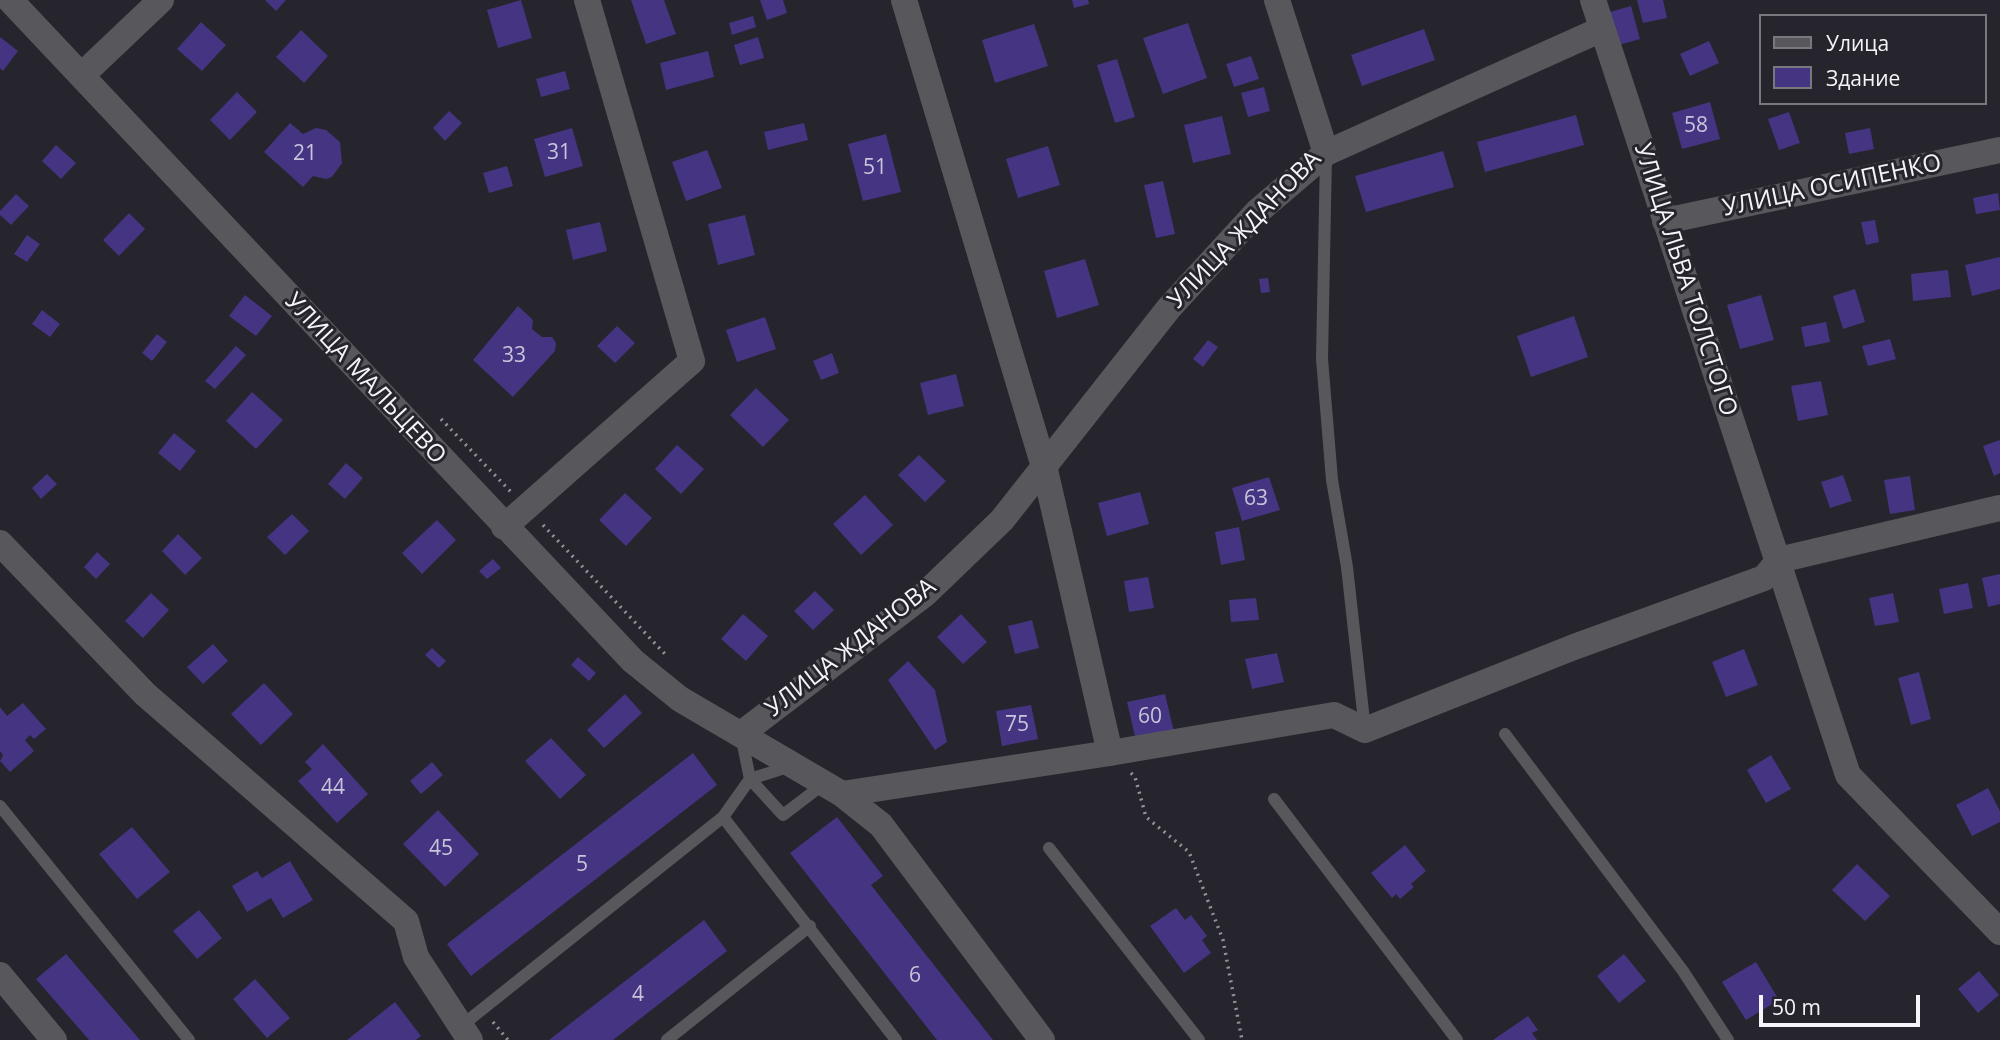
<!DOCTYPE html>
<html>
<head>
<meta charset="utf-8">
<style>
  body { margin:0 }
  #map { position:relative; width:2000px; height:1040px; overflow:hidden; background:#26252d; font-family:"Open Sans",sans-serif }
  canvas { display:block }
  .legend { position:absolute; left:1759px; top:14px; width:228px; height:91px; box-sizing:border-box; background:#26252d; border:2px solid #78787f; margin:0; padding:9px 12px; list-style:none; font-size:21px; color:#f4f4f9 }
  .legend li { display:flex; align-items:center; gap:14px; height:35px }
  .legend b { width:35px; border:2px solid #78787f }
  .scale { position:absolute; left:1759px; top:995px; width:161px; height:32px; box-sizing:border-box; border:4px solid #f4f4f9; border-top:0; padding-left:9px; font-size:21px; line-height:24px; white-space:nowrap; color:#f4f4f9; -webkit-text-stroke:5px #26252d; paint-order:stroke }
</style>
</head>
<body>
<div id="map">
<canvas width="2000" height="1040"></canvas>
<ul class="legend">
<li><b style="height:9px;background:#58585c"></b>Улица</li>
<li><b style="height:19px;background:#453481"></b>Здание</li>
</ul>
<div class="scale">50 m</div>
</div>
<script>
const c = document.querySelector('canvas').getContext('2d');
c.lineJoin = 'round';
function fillPath(path, color) {
  c.fillStyle = color;
  c.fill(path, 'evenodd');
}
function poly(rows) {
  const path = new Path2D();
  for (const r of rows) {
    path.moveTo(r[0], r[1]);
    for (let i = 2; i < r.length; i += 2) path.lineTo(r[i], r[i + 1]);
  }
  return path;
}
function trace(path, color, width, dash) {
  c.strokeStyle = color;
  c.lineWidth = width;
  c.lineCap = dash ? 'butt' : 'round';
  c.setLineDash(dash || []);
  c.stroke(path);
}
function write(font, color, halo, rows, align = 'center') {
  c.font = font + ' "Open Sans",sans-serif';
  c.lineWidth = 6;
  c.setLineDash([]);
  c.textBaseline = 'middle';
  c.strokeStyle = halo;
  c.fillStyle = color;
  for (const [text, x, y, turn = 0] of rows) {
    c.save();
    c.translate(x, y);
    c.rotate((+turn || 0) * Math.PI / 180);
    c.textAlign = isNaN(turn) ? turn : align;
    if (halo) c.strokeText(text, 0, 0);
    c.fillText(text, 0, 0);
    c.restore();
  }
}
const building = poly([
  [265,0,286,0,276,11],
  [521,0,532,38,498,48,487,10],
  [631,0,664,0,676,34,646,44],
  [760,0,783,0,787,13,767,20],
  [1072,0,1088,0,1089,4,1074,8],
  [1637,0,1663,0,1667,18,1643,23],
  [1631,6,1640,39,1619,45,1610,12],
  [753,16,756,27,732,35,729,23],
  [201,22,226,45,202,71,177,49],
  [1188,23,1207,78,1163,94,1143,38],
  [1034,24,1048,66,995,83,982,40],
  [1424,29,1435,60,1362,86,1351,55],
  [301,30,328,56,304,83,276,57],
  [0,37,18,51,3,71,0,68],
  [758,37,764,58,740,65,734,45],
  [1709,41,1719,63,1690,76,1680,54],
  [708,51,714,77,666,90,660,63],
  [1251,56,1259,79,1234,87,1226,64],
  [1117,59,1135,117,1115,123,1097,65],
  [565,71,570,89,541,97,536,79],
  [1264,87,1270,111,1248,117,1241,93],
  [237,92,257,112,230,140,210,120],
  [1710,102,1720,139,1682,149,1672,113],
  [449,111,462,123,445,141,433,128],
  [1789,112,1800,143,1779,150,1768,119],
  [1576,115,1584,145,1485,172,1477,142],
  [1222,116,1231,154,1193,163,1184,125],
  [290,123,303,134,316,128,326,130,340,142,342,163,332,177,326,179,313,176,303,187,264,152],
  [804,123,808,140,768,150,764,132],
  [572,128,583,166,545,177,534,139],
  [1870,128,1874,149,1849,154,1845,133],
  [886,134,901,192,863,201,848,144],
  [56,145,76,163,61,179,42,161],
  [1048,146,1060,185,1018,198,1006,159],
  [707,150,722,188,686,201,672,162],
  [1443,151,1454,187,1366,212,1355,176],
  [507,166,513,186,489,193,483,173],
  [1163,181,1175,234,1156,238,1144,185],
  [1998,193,2000,210,1976,214,1973,198],
  [16,194,29,206,11,225,0,215,0,211],
  [129,213,145,229,119,256,103,240],
  [745,215,755,255,718,265,708,224],
  [1875,220,1879,242,1866,245,1861,222],
  [600,222,607,251,573,260,566,230],
  [27,235,40,244,27,262,14,254],
  [2000,257,2000,289,1972,296,1965,265],
  [1085,259,1099,305,1057,318,1044,271],
  [1948,270,1951,297,1913,301,1911,274],
  [1268,278,1270,292,1261,293,1259,279],
  [1855,289,1865,322,1843,329,1833,296],
  [245,295,272,316,256,336,229,316],
  [1761,295,1774,340,1740,349,1727,305],
  [518,306,533,320,532,329,542,337,552,337,556,343,555,351,513,397,473,360],
  [42,310,60,324,50,337,32,324],
  [1574,316,1588,357,1531,377,1517,336],
  [765,317,776,349,737,362,726,330],
  [1826,322,1830,342,1805,347,1801,327],
  [617,326,635,343,615,363,597,346],
  [157,334,167,342,152,361,142,353],
  [1890,339,1896,359,1868,366,1862,346],
  [1208,340,1218,347,1203,367,1193,359],
  [236,346,246,355,215,389,205,381],
  [832,353,839,373,821,380,813,361],
  [956,374,964,406,928,415,920,383],
  [1821,381,1828,415,1798,421,1791,386],
  [756,388,789,420,763,447,730,415],
  [252,392,283,420,256,449,226,421],
  [174,433,196,451,180,471,158,453],
  [2000,440,2000,473,1994,476,1983,446],
  [677,445,704,469,681,494,655,469],
  [919,455,946,481,925,502,898,475],
  [346,463,363,478,345,499,328,484],
  [47,474,57,484,41,499,32,488],
  [1843,475,1852,501,1830,508,1821,482],
  [1910,476,1915,510,1890,514,1884,480],
  [1269,477,1280,510,1242,521,1232,488],
  [1140,492,1149,524,1107,536,1098,503],
  [625,493,652,518,626,546,599,520],
  [865,495,893,525,861,555,833,524],
  [292,514,309,531,285,555,267,537],
  [437,520,456,540,422,574,402,553],
  [1239,527,1245,560,1221,565,1215,532],
  [178,534,202,558,185,575,162,551],
  [97,552,110,564,96,579,84,567],
  [493,559,501,568,487,579,479,571],
  [2000,574,2000,604,1988,607,1982,578],
  [1148,577,1154,608,1129,612,1124,581],
  [1968,583,1973,608,1944,614,1939,589],
  [815,591,834,610,813,630,794,611],
  [151,593,169,610,143,638,125,621],
  [1893,593,1899,622,1875,626,1869,598],
  [1256,598,1259,620,1231,622,1229,600],
  [743,614,768,636,746,661,721,639],
  [961,614,987,642,963,664,937,637],
  [1032,620,1039,648,1015,654,1008,626],
  [213,644,228,661,203,684,187,667],
  [432,648,446,661,439,668,425,655],
  [1744,649,1758,685,1726,697,1712,662],
  [1277,653,1284,682,1252,689,1245,659],
  [578,657,596,673,589,681,571,665],
  [908,661,935,690,947,742,935,750,888,680],
  [1919,672,1931,719,1911,725,1898,678],
  [264,683,293,714,261,745,231,714],
  [625,694,642,713,604,748,587,730],
  [1165,694,1174,732,1136,741,1127,702],
  [23,703,46,729,34,739,30,735,25,740,34,751,10,772,0,761,3,755,0,751,0,707,7,716],
  [1031,705,1038,739,1002,746,996,711],
  [551,738,586,775,560,799,525,761],
  [323,744,368,794,337,823,298,781,312,769,305,762],
  [693,753,717,785,471,976,447,944],
  [1771,755,1791,789,1766,803,1747,770],
  [432,762,443,775,421,794,410,781],
  [1988,788,2000,811,2000,822,1972,836,1956,805],
  [438,810,479,854,445,887,403,844],
  [837,817,883,876,871,885,993,1040,937,1040,790,853],
  [132,827,170,872,137,899,99,854],
  [1405,845,1426,871,1411,884,1414,887,1400,899,1396,894,1392,898,1371,873],
  [290,861,313,900,283,918,271,898,247,912,232,886,257,871,262,878],
  [1857,864,1890,896,1865,921,1832,890],
  [1176,908,1185,920,1191,915,1207,936,1202,940,1211,953,1184,973,1150,926],
  [199,910,222,938,197,959,173,931],
  [704,920,727,951,613,1040,549,1040],
  [66,954,140,1040,89,1040,36,979],
  [1624,954,1646,981,1619,1003,1597,976],
  [1756,962,1779,1000,1746,1020,1722,982],
  [1979,971,1999,995,1978,1013,1958,989],
  [255,979,290,1018,267,1038,233,999],
  [395,1002,421,1036,416,1040,347,1040],
  [1528,1016,1538,1030,1532,1033,1537,1040,1493,1040]
]);
const path = poly([
  [441,419,511,492],
  [543,525,665,654],
  [1131,773,1135,777,1146,817,1189,852,1223,940,1242,1040],
  [493,1022,508,1040]
]);
const service = poly([
  [1326,156,1322,359,1332,480,1347,567,1365,730],
  [1505,734,1683,971,1728,1040],
  [741,735,750,779,783,815,825,783],
  [1274,799,1457,1040],
  [0,806,189,1040],
  [723,817,896,1040],
  [1049,848,1199,1040],
  [460,1027,723,817,750,779,791,766],
  [667,1040,810,926]
]);
const minor = poly([
  [10,0,633,661,680,699,842,794,881,825,1042,1040],
  [904,0,1045,470,1110,753],
  [1593,0,1848,775,2000,932],
  [82,75,161,0],
  [1326,153,1602,29],
  [1665,221,2000,150],
  [504,527,692,361,587,0],
  [0,543,145,694,406,921,416,957,470,1040],
  [1779,560,2000,508],
  [741,734,925,594,1002,520,1169,308,1257,212,1326,153,1277,0],
  [842,794,1110,753,1334,715,1365,730,1574,647,1764,578,1779,560],
  [0,975,54,1040]
]);
const numberNames = [
  ["58",1696,126],
  ["31",559,153],
  ["21",305,154],
  ["51",875,168],
  ["33",514,356],
  ["63",1256,499],
  ["60",1150,717],
  ["75",1017,725],
  ["44",333,788],
  ["45",441,849],
  ["5",582,865],
  ["6",915,976],
  ["4",638,995]
];
const streetNames = [
  ["УЛИЦА ОСИПЕНКО",1832,186,-12],
  ["УЛИЦА ЖДАНОВА",1245,230,-46],
  ["УЛИЦА ЛЬВА ТОЛСТОГО",1685,280,72],
  ["УЛИЦА МАЛЬЦЕВО",365,379,47],
  ["УЛИЦА ЖДАНОВА",851,648,-38]
];
fillPath(building, '#453481');
trace(path, '#939299', 3.5, [2, 5]);
trace(service, '#58585c', 12);
trace(minor, '#58585c', 26);
write('21px', '#c8c4db', null, numberNames);
write('24px', '#f4f4f9', '#26252d', streetNames);
</script>
</body>
</html>
